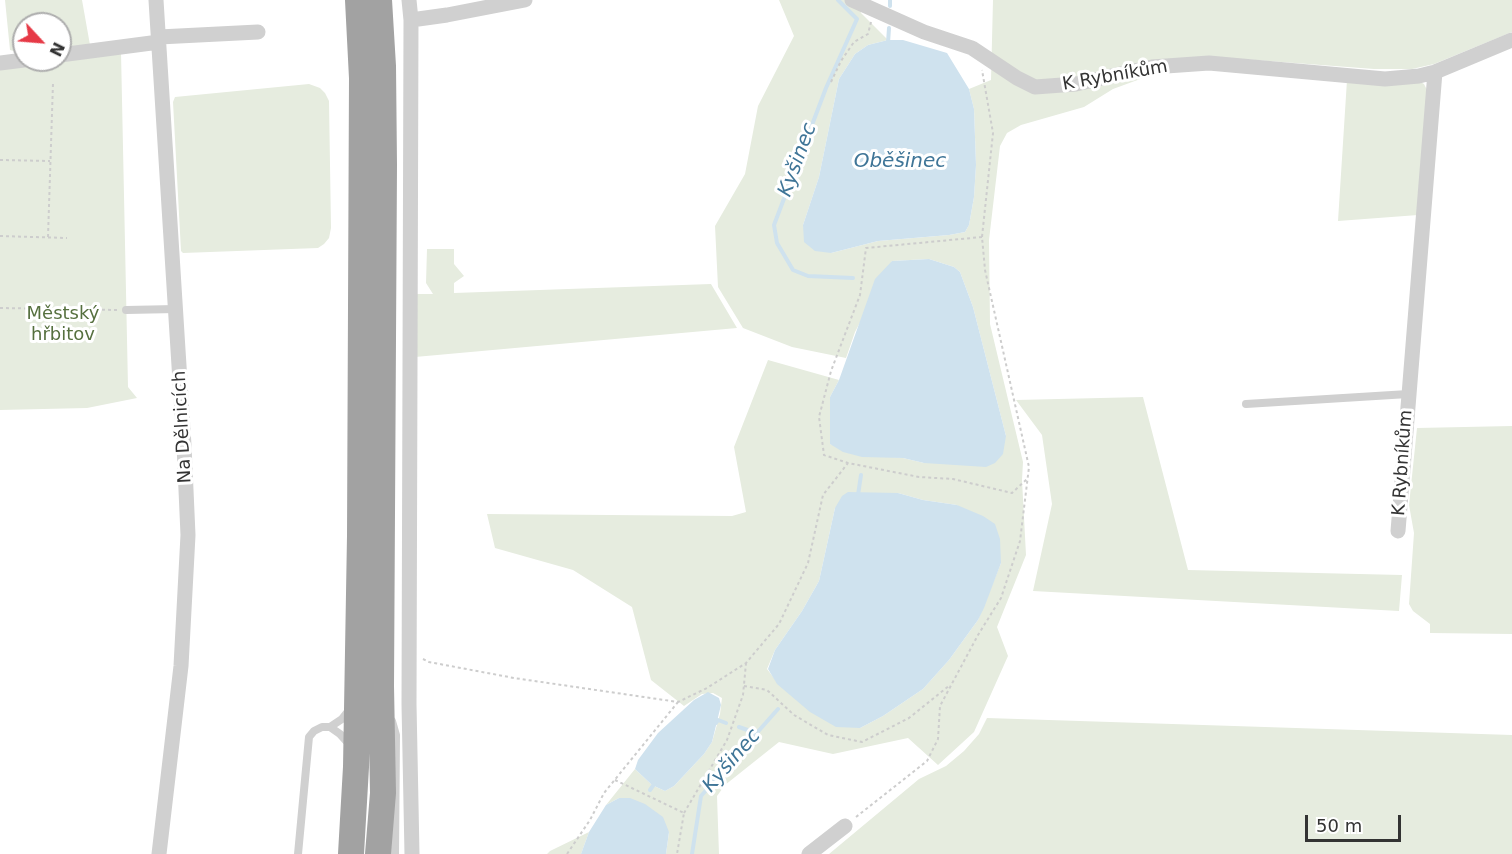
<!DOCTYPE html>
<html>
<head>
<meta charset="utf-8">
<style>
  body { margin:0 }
  #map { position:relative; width:1512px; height:854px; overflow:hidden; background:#fff; font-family:"DejaVu Sans",sans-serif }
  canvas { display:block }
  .north { position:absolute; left:12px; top:12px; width:60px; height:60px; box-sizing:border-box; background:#fff; border:2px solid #adadad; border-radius:50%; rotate:116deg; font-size:16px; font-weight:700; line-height:24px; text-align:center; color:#333 }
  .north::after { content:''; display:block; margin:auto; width:21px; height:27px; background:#e63946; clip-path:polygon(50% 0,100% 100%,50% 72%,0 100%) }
  .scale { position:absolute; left:1305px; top:815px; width:96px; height:27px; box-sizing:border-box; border:3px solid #333; border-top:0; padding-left:8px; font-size:18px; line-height:21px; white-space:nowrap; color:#333; -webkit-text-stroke:4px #fff; paint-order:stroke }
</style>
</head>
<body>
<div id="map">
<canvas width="1512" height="854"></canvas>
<div class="north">N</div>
<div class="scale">50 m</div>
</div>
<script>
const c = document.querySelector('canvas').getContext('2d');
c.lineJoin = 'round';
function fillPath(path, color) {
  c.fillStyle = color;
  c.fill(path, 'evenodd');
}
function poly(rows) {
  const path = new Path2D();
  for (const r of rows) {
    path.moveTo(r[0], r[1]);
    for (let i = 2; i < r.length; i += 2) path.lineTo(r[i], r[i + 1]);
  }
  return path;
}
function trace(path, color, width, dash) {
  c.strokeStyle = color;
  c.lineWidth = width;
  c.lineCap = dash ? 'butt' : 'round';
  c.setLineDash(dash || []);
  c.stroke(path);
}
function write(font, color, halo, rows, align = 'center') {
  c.font = font + ' "DejaVu Sans",sans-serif';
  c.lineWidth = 6;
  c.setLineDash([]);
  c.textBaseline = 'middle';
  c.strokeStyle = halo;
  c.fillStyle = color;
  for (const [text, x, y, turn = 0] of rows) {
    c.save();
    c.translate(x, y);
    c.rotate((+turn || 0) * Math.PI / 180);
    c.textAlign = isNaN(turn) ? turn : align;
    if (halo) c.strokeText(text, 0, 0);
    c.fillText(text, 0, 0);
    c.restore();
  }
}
const green = poly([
  [5,0,82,0,90,45,60,49,60,24,24,24,24,54,10,50],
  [779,0,858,0,861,13,888,40,868,45,855,54,839,79,819,177,803,225,831,253,878,241,949,235,965,232,969,225,974,197,976,165,974,109,969,89,991,80,993,0,1512,0,1512,32,1434,64,1412,69,1374,69,1242,59,1137,64,1143,78,1113,89,1084,107,1021,125,1007,133,1000,146,989,240,990,324,1023,462,1022,480,1026,555,997,627,1008,656,974,732,938,765,908,738,833,754,779,742,725,785,717,796,719,854,666,854,669,832,619,798,606,805,635,769,652,785,665,791,674,786,704,754,712,742,720,714,722,698,713,693,702,694,684,706,651,680,632,607,573,570,495,548,487,514,732,516,746,512,734,447,768,360,839,380,830,397,830,444,881,456,903,458,924,463,1006,436,973,307,960,272,954,267,929,259,892,261,855,332,846,358,792,347,743,328,718,287,715,226,745,174,758,106,794,36],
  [898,493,923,500,957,505,1001,563,978,620,949,660,923,689,883,716,860,728,777,682,767,669,775,650,802,611,819,581,835,508],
  [121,52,128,387,137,398,87,408,0,410,0,69],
  [1347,80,1417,80,1424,84,1428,92,1418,215,1338,221],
  [309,84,320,88,325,93,329,101,331,228,329,238,324,244,318,248,183,253,181,251,173,102,175,97],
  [427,249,454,249,454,264,464,276,454,283,454,293,711,284,737,328,415,357,416,294,433,294,426,283],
  [1143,397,1188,570,1402,575,1399,611,1033,591,1052,504,1042,435,1016,400],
  [1512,426,1512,634,1430,633,1430,624,1413,611,1409,604,1414,533,1409,505,1417,428],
  [987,718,1512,735,1512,854,829,854,919,779,946,766,964,751,979,734],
  [589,832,581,854,547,854,550,851]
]);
const water = poly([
  [888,40,903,40,947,53,969,89,974,109,976,165,974,197,969,225,965,232,949,235,878,241,831,253,815,251,804,242,803,225,819,177,839,79,855,54,868,45],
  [929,259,954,267,960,272,973,307,1006,436,1003,454,995,463,986,467,924,463,903,458,862,457,843,452,830,444,830,397,839,380,875,279,892,261],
  [848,492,898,493,923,500,957,505,983,516,995,524,1000,539,1001,563,984,608,978,620,949,660,923,689,883,716,860,728,836,727,810,712,777,684,768,669,775,650,802,611,819,581,835,508,842,496],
  [708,692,719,698,721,705,712,742,704,754,674,786,665,791,652,785,635,769,638,760,658,733,694,700],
  [619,798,630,798,645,804,663,817,669,832,666,854,581,854,589,832,606,805]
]);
const stream = poly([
  [838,0,857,19,826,88,774,225,777,243,793,270,808,276,853,278],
  [890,6,890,0],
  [888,43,889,28],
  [858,495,861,475],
  [716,723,718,720,726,723],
  [739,727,756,733],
  [650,790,655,783],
  [692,854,701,796,778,709]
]);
const path = poly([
  [831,82,841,61,854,42,868,34,871,22],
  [0,160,50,161],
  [0,236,67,238],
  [48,237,53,83],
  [982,237,866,248,860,295,831,371,819,417,824,455,848,463,919,477,953,479,1012,493,1028,478],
  [0,308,117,310],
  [423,659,429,662,514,678,678,702,707,688,746,663,779,624,808,563,823,495,848,463],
  [744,686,767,690,794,715,828,735,862,742,909,718,950,685],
  [615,780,684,813,677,854],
  [684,813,727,740,743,695,746,663],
  [856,817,927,761,938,739,940,706,978,635,1001,598,1020,541,1029,467,985,270,982,237,993,133,982,70],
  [567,854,590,820,604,793,678,702]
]);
const service = poly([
  [126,310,176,309],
  [1246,404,1408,394],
  [392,721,396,735,395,854],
  [330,727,340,734,349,744],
  [298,854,309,737,314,731,322,727,330,727,342,719,350,709]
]);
const minor = poly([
  [156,0,184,445,188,535,181,666,159,854],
  [409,0,411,20,409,704,412,854],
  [852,0,924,32,972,48,1017,78,1035,87,1076,84,1152,67,1209,63,1385,79,1419,76,1435,72,1512,40],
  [411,20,447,15,525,0],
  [159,37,258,32],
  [60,55,159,42],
  [0,63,24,60],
  [1398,531,1435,72],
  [809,854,845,826]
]);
const trunk = poly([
  [351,854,356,767,360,536,362,78,358,0],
  [378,854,383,793,381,686,384,165,383,66,379,0]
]);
const streetNames = [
  ["K Rybníkům",1115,76,-10],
  ["Na Dělnicích",183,427,-93],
  ["K Rybníkům",1403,463,-86]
];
const parkNames = [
  ["Městský",63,314],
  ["hřbitov",63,335]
];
const waterNames = [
  ["Kyšinec",798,160,-70],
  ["Oběšinec",900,162],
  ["Kyšinec",732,761,-49]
];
fillPath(green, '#e6ecdf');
fillPath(water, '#cfe2ee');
trace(stream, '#cfe2ee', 4);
trace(path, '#cdcdcd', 2, [3, 3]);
trace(service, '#d0d0d0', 8);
trace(minor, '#d0d0d0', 15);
trace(trunk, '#a2a2a2', 26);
write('18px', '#333', '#fff', streetNames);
write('18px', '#56703f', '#fff', parkNames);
write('italic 20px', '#3f7597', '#fff', waterNames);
</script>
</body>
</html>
